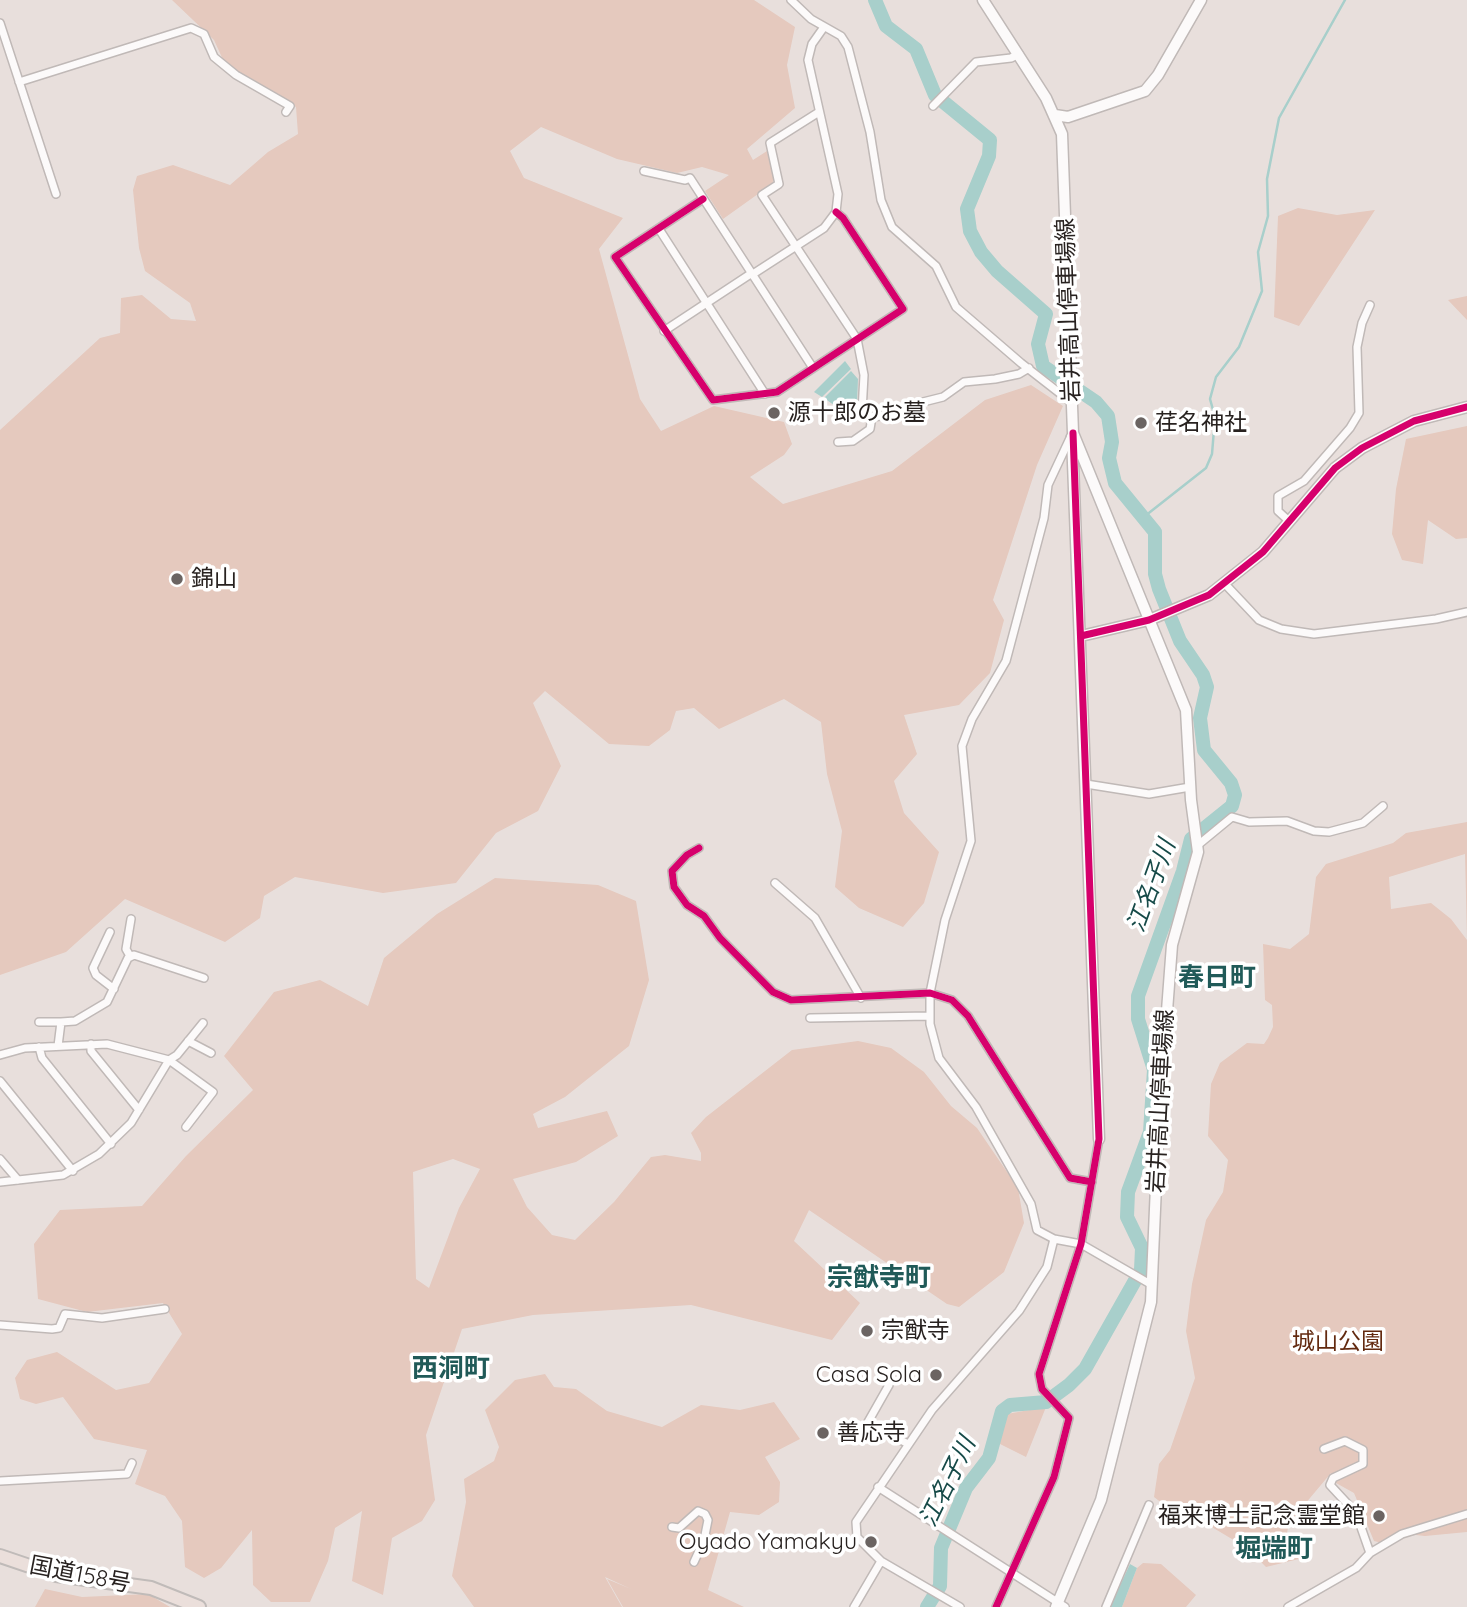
<!DOCTYPE html>
<html>
<head>
<meta charset="utf-8">
<style>
  body { margin:0 }
  canvas { display:block; background:#e8dfdc }
</style>
</head>
<body>
<canvas width="1467" height="1607"></canvas>
<script>
const c = document.querySelector('canvas').getContext('2d');
c.lineJoin = 'round';
function fillPath(path, color) {
  c.fillStyle = color;
  c.fill(path, 'evenodd');
}
function poly(rows) {
  const path = new Path2D();
  for (const r of rows) {
    path.moveTo(r[0], r[1]);
    for (let i = 2; i < r.length; i += 2) path.lineTo(r[i], r[i + 1]);
  }
  return path;
}
function trace(path, color, width, dash) {
  c.strokeStyle = color;
  c.lineWidth = width;
  c.lineCap = dash ? 'butt' : 'round';
  c.setLineDash(dash || []);
  c.stroke(path);
}
function write(font, color, halo, rows, align = 'center') {
  c.font = font + ' Quicksand,"Noto Sans JP",sans-serif';
  c.lineWidth = 7;
  c.setLineDash([]);
  c.textBaseline = 'middle';
  c.strokeStyle = halo;
  c.fillStyle = color;
  for (const [text, x, y, turn = 0] of rows) {
    c.save();
    c.translate(x, y);
    c.rotate((+turn || 0) * Math.PI / 180);
    c.textAlign = isNaN(turn) ? turn : align;
    if (halo) c.strokeText(text, 0, 0);
    c.fillText(text, 0, 0);
    c.restore();
  }
}
const green = poly([
  [172,0,754,0,795,27,787,65,795,108,747,149,753,160,767,151,774,179,772,184,723,219,705,191,729,175,702,167,677,173,617,159,541,127,510,151,524,178,623,218,599,249,640,399,661,431,714,406,784,422,792,444,784,455,750,477,783,504,892,471,985,400,1031,385,1063,406,1037,465,993,600,1004,620,990,673,959,705,904,715,917,754,894,781,904,813,939,852,924,903,903,927,859,908,835,887,842,831,827,774,821,722,784,699,719,729,694,708,676,711,670,730,649,746,609,744,545,691,533,703,561,766,538,811,496,833,456,883,383,893,295,877,264,896,260,918,225,942,125,899,66,952,0,975,0,430,100,338,120,333,121,298,142,295,171,319,196,321,190,303,145,271,139,248,133,190,137,176,173,165,230,185,268,152,298,134,296,107,225,64,214,40],
  [1298,208,1337,215,1375,210,1299,326,1274,317,1278,216],
  [1467,296,1467,320,1448,300],
  [1467,426,1467,538,1456,539,1428,520,1423,564,1402,560,1392,534,1396,489,1406,439],
  [1467,822,1467,938,1465,854,1389,877,1391,909,1431,903,1451,919,1467,940,1467,1532,1425,1536,1397,1533,1382,1543,1374,1541,1354,1493,1336,1483,1331,1473,1289,1523,1287,1533,1298,1542,1303,1558,1266,1567,1247,1548,1200,1520,1171,1510,1154,1497,1159,1464,1170,1450,1195,1378,1186,1331,1192,1284,1206,1220,1223,1192,1228,1160,1208,1136,1211,1084,1220,1063,1247,1043,1264,1044,1268,1038,1273,1027,1272,1005,1265,1000,1263,944,1290,949,1309,934,1316,877,1326,864,1393,843,1406,833],
  [495,878,598,885,636,901,649,980,629,1046,565,1097,533,1114,538,1128,607,1111,618,1136,576,1162,513,1179,527,1207,552,1235,575,1240,614,1202,651,1157,665,1155,701,1161,701,1153,691,1133,706,1117,792,1050,858,1041,891,1048,924,1072,951,1106,977,1128,1018,1188,1024,1223,1004,1272,959,1307,947,1304,809,1210,794,1241,860,1303,832,1340,691,1305,533,1315,462,1329,426,1435,435,1500,422,1521,392,1538,383,1595,352,1581,362,1511,335,1528,328,1561,310,1602,271,1602,253,1585,252,1530,221,1568,204,1578,185,1567,182,1521,165,1496,135,1484,147,1450,94,1439,63,1397,36,1404,20,1399,15,1378,27,1360,57,1352,116,1390,149,1383,182,1334,163,1303,87,1312,38,1299,34,1244,60,1210,142,1206,186,1156,253,1090,224,1056,274,992,320,980,368,1006,384,958,437,914],
  [453,1159,480,1169,459,1208,429,1288,416,1279,413,1172],
  [545,1374,554,1387,576,1389,607,1411,662,1427,701,1405,740,1410,774,1402,800,1439,765,1457,780,1482,779,1502,759,1515,730,1512,708,1590,744,1607,623,1607,607,1579,631,1589,605,1577,622,1607,474,1607,452,1576,466,1502,464,1479,494,1461,499,1447,485,1410,515,1380],
  [1046,1407,1026,1457,998,1443,1001,1423,1007,1414],
  [1143,1563,1161,1564,1196,1595,1186,1607,1122,1607,1137,1568],
  [45,1589,82,1597,148,1594,170,1607,35,1607]
]);
const water = poly([
  [845,361,851,369,822,397,814,392],
  [851,371,858,379,857,404,838,408,824,398],
  [1130,1564,1137,1568,1122,1607,1110,1607]
]);
const stream = poly([
  [1145,516,1206,468,1212,454,1215,417,1210,399,1216,377,1239,347,1262,291,1258,252,1268,216,1267,179,1279,118,1345,0]
]);
const river = poly([
  [875,0,886,26,916,49,935,95,990,140,989,156,967,209,970,231,981,252,997,271,1046,314,1038,344,1043,366,1096,402,1108,416,1112,442,1109,458,1115,483,1155,532,1155,574,1159,589,1180,641,1203,675,1207,687,1200,718,1204,750,1231,783,1235,795,1232,806,1191,839,1183,871,1138,996,1138,1019,1154,1070,1150,1132,1128,1192,1127,1217,1142,1248,1141,1270,1085,1369,1069,1385,1046,1402,1010,1405,1002,1411,989,1458,966,1488,941,1548,940,1586,927,1607]
]);
const street = poly([
  [791,0,811,19,841,36,848,47,870,132,881,200,892,227,936,266,956,307,1021,363,1071,402],
  [0,23,56,194],
  [19,82,191,28,204,34,214,57,236,75,290,106,286,112],
  [933,106,976,62,1011,58,1019,54],
  [819,112,770,143,779,184,762,195,857,339,864,375,862,412,872,417,897,414,919,403,943,397,964,382,995,379,1019,374,1029,368],
  [644,171,685,180,690,178,813,368],
  [703,199,615,257,713,400,777,392,903,309,843,218,836,212],
  [659,229,765,394],
  [753,274,824,228,836,212,838,194,808,60,812,44,824,27],
  [664,331,752,273],
  [1071,436,1048,485,1044,518,1006,661,972,719,962,746,971,841,945,920,930,993,930,1024,939,1058,976,1107,1031,1204,1037,1230,1054,1239,1081,1244,1152,1285],
  [838,442,853,441,870,429,872,417],
  [1289,521,1278,511,1278,496,1304,481,1350,428,1359,413,1357,347,1362,323,1370,305],
  [1225,584,1259,620,1281,629,1314,634,1436,619,1467,612],
  [1086,784,1149,794,1190,787],
  [1198,845,1232,817,1249,822,1287,821,1314,831,1329,832,1363,823,1383,806],
  [699,848,687,855,672,871,674,887,687,905,704,916,720,938,773,992,791,1000,930,993,952,1000,968,1016,1070,1178,1092,1182],
  [775,883,815,918,861,998],
  [110,932,93,968,96,975,114,989],
  [130,956,126,949,131,919],
  [810,1018,930,1016],
  [39,1022,61,1022],
  [188,1041,211,1053],
  [91,1044,91,1051,139,1110],
  [58,1046,61,1022,75,1021,107,1002,128,958,134,955,204,978],
  [39,1047,42,1058,111,1144],
  [0,1055,25,1048,107,1044,169,1060,213,1092,186,1127],
  [0,1081,73,1171],
  [0,1159,18,1180],
  [0,1182,63,1175,99,1154,131,1123,169,1060,177,1055,203,1023],
  [0,1325,52,1329,59,1328,65,1314,102,1318,165,1309],
  [889,1385,868,1422,908,1444],
  [1324,1449,1345,1441,1363,1450,1363,1464,1333,1478,1330,1485,1356,1513,1370,1553],
  [0,1481,127,1474,132,1463],
  [878,1487,1065,1607],
  [672,1527,679,1528,698,1511,705,1514,708,1520,704,1540,694,1562],
  [854,1607,881,1561],
  [960,1607,881,1561,857,1537,856,1522,932,1410,1019,1311,1047,1267,1054,1239],
  [996,1607,1054,1477,1069,1418,1042,1389,1039,1374,1081,1244,1099,1139],
  [1106,1607,1149,1505],
  [1288,1607,1356,1568,1370,1553,1402,1534,1467,1514]
]);
const secondary = poly([
  [983,0,1046,98,1062,134,1073,433,1186,710,1191,800,1198,852,1172,945,1159,1116,1151,1302,1101,1500,1056,1607],
  [1055,115,1068,117,1145,91,1158,75,1201,0],
  [1072,437,1099,1139],
  [1081,636,1149,620,1209,595,1263,552,1335,468,1362,448,1414,421,1467,407]
]);
const highway = poly([
  [0,1556,56,1575,151,1588,199,1607]
]);
const cycleway = poly([
  [703,199,615,257,713,400,777,392,903,309,843,218,836,212],
  [1081,636,1149,620,1209,595,1263,552,1335,468,1362,448,1414,421,1467,407],
  [699,848,687,855,672,871,674,887,687,905,704,916,720,938,773,992,791,1000,930,993,952,1000,968,1016,1070,1178,1092,1182],
  [996,1607,1054,1477,1069,1418,1042,1389,1039,1374,1081,1244,1099,1139,1073,433]
]);
const markers = [
  [774,413,7,"#6b6462"],
  [1141,423,7,"#6b6462"],
  [177,579,7,"#6b6462"],
  [867,1331,7,"#6b6462"],
  [936,1375,7,"#6b6462"],
  [823,1433,7,"#6b6462"],
  [1379,1516,7,"#6b6462"],
  [871,1542,7,"#6b6462"]
];
const streetNames = [
  ["岩井高山停車場線",1069,310,-92],
  ["岩井高山停車場線",1161,1101,-87],
  ["国道158号",80,1575,11]
];
const poiNames = [
  ["源十郎のお墓",788,413],
  ["荏名神社",1155,423],
  ["錦山",191,579],
  ["宗猷寺",881,1331],
  ["Casa Sola",922,1375,"right"],
  ["善応寺",837,1433],
  ["福来博士記念霊堂館",1365,1516,"right"],
  ["Oyado Yamakyu",857,1542,"right"]
];
const parkNames = [
  ["城山公園",1338,1342]
];
const waterNames = [
  ["江名子川",1152,886,-70],
  ["江名子川",948,1482,-64]
];
const quarterNames = [
  ["春日町",1217,978],
  ["宗猷寺町",879,1278],
  ["西洞町",451,1369],
  ["堀端町",1274,1549]
];
fillPath(green, '#e5c9be');
fillPath(water, '#a8cfcb');
trace(stream, '#a8cfcb', 2.5);
trace(river, '#a8cfcb', 14);
trace(street, '#c0b9b7', 10);
trace(secondary, '#c0b9b7', 13);
trace(highway, '#c0bbb9', 16);
trace(street, '#fcfafa', 7);
trace(secondary, '#fcfafa', 10);
trace(highway, '#ebdfdb', 12);
trace(cycleway, '#d6006c', 7);
for (const [x, y, r, color] of markers) {
  const dot = new Path2D();
  dot.arc(x, y, r, 0, 2 * Math.PI);
  c.fillStyle = color;
  c.fill(dot);
  trace(dot, '#fff', 2.5);
}
write('23px', '#282220', '#fff', streetNames);
write('23px', '#282220', '#fff', poiNames, 'left');
write('23px', '#632a10', '#fff', parkNames);
write('italic 24px', '#164a48', '#fff', waterNames);
write('bold 26px', '#205a58', '#fff', quarterNames);
</script>
</body>
</html>
